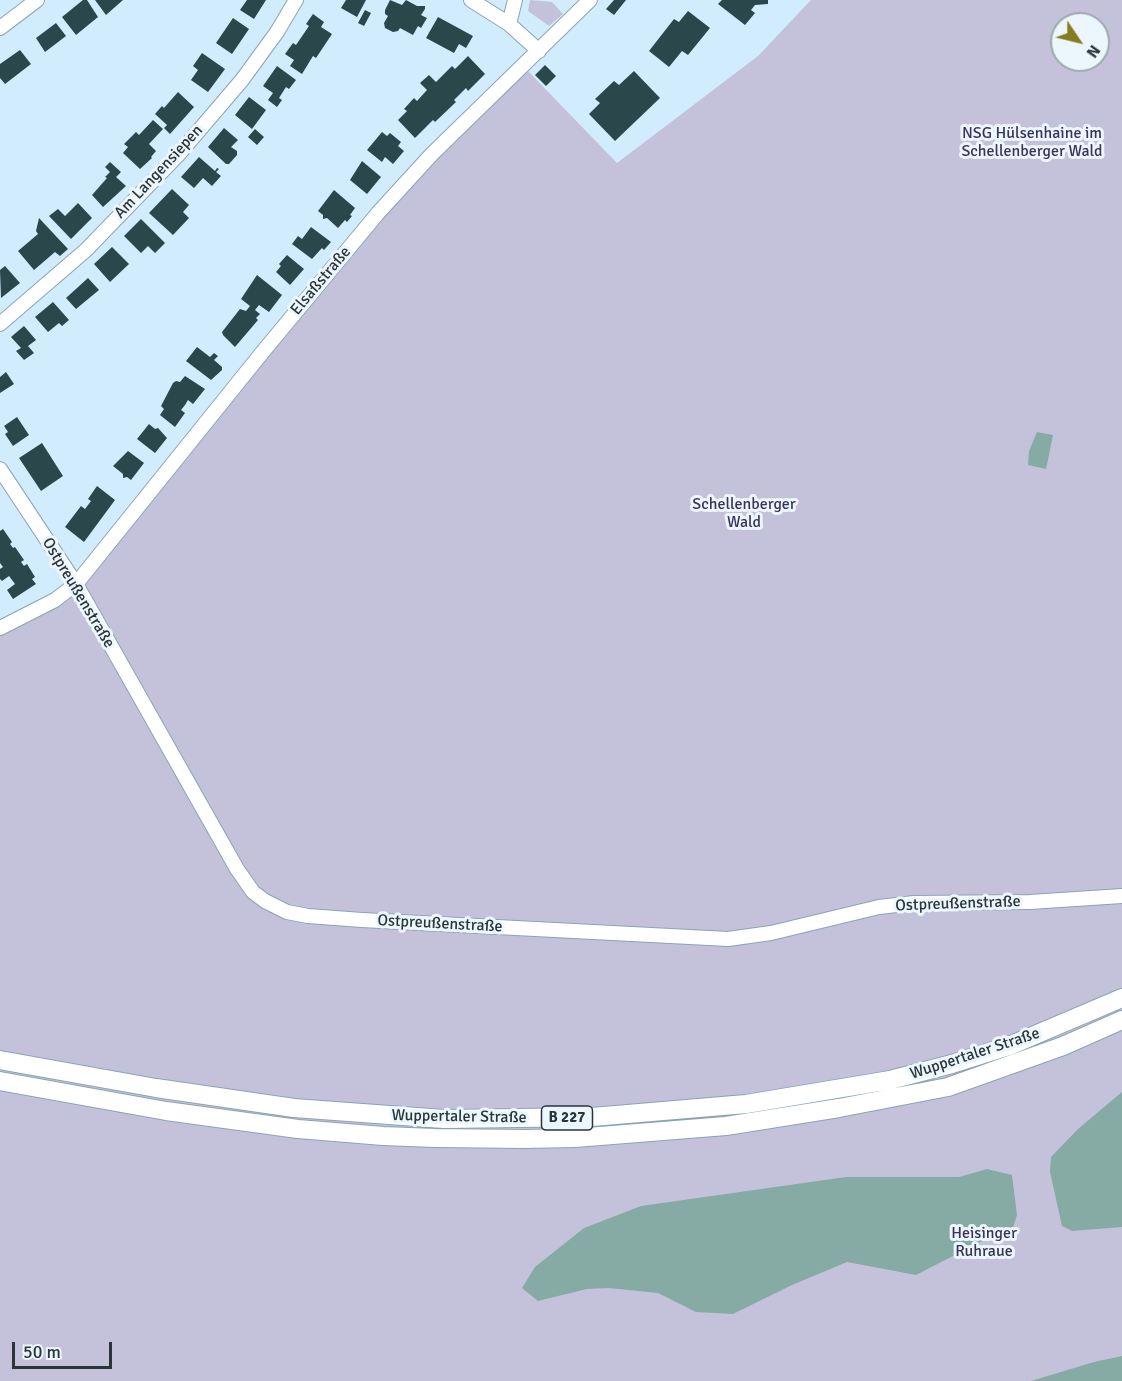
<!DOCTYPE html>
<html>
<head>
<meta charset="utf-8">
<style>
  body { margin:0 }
  #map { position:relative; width:1122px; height:1381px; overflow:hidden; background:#d1ecfd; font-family:Signika,sans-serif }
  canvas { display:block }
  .north { position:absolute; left:1050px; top:12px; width:60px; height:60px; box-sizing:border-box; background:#ecf6fd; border:2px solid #9ea9af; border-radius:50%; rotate:125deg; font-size:16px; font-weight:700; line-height:24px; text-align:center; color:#2a353b }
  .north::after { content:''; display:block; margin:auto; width:21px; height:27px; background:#867c23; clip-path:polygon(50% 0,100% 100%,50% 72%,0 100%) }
  .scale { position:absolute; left:12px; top:1342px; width:100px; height:27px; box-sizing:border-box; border:3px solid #2a353b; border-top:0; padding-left:8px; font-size:18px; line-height:21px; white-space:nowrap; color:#2a353b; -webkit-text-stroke:4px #ecf6fd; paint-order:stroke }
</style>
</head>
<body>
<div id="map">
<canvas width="1122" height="1381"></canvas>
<div class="north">N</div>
<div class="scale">50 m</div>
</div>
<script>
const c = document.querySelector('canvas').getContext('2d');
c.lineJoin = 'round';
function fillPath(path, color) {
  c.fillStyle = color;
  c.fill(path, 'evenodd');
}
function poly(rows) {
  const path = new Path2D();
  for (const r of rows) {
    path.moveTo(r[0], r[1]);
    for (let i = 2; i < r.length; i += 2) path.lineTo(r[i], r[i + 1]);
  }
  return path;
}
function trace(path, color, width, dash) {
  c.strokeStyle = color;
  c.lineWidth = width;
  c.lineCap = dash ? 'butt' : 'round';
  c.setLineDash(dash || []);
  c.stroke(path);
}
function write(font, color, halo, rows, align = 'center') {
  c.font = font + ' Signika,sans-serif';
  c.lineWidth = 6;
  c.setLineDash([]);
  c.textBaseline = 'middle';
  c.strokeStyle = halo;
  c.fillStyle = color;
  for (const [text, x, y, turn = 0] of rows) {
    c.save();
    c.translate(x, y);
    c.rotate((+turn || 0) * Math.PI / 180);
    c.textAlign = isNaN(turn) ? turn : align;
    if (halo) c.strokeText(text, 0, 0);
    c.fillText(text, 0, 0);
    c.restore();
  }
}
const green = poly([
  [530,0,552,2,563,14,549,26,528,11],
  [811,0,1122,0,1122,1381,0,1381,0,630,57,600,380,215,525,68,617,163,758,56],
  [1062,24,1098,24,1098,60,1062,60]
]);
const water = poly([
  [1037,432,1053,435,1046,469,1028,465,1029,451],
  [1122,1092,1122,1227,1072,1231,1062,1226,1050,1172,1051,1157,1078,1129],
  [987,1169,1012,1175,1017,1215,1010,1237,986,1239,916,1275,847,1262,792,1285,733,1314,696,1312,658,1293,609,1288,587,1289,538,1301,522,1288,535,1267,584,1228,641,1206,846,1177,959,1177],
  [1122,1356,1122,1381,1031,1381,1094,1362]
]);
const building = poly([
  [83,0,87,0,98,17,76,35,62,17],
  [95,0,123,0,106,15],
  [247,0,266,0,254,19,240,10],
  [346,0,366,0,357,17,341,8],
  [390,0,402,5,406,0,417,6,425,6,425,9,421,15,427,18,421,28,418,26,413,35,400,28,398,31,393,32,385,28,384,23,388,16,385,14,385,10],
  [614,0,626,0,614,15,606,9],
  [722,0,768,0,768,4,755,5,751,10,755,13,745,25,718,4],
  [365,10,371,13,364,26,358,23],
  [688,11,710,28,688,55,682,51,669,67,649,51,674,19,679,22],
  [313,14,324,22,321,27,332,34,316,58,313,56,302,74,290,66,294,60,285,54,293,43,296,45,309,26,306,24],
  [438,17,473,36,466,48,459,44,454,53,426,38],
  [233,18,249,29,232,54,216,43],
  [56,23,66,36,45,52,36,38],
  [20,50,31,64,5,84,0,78,0,64],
  [202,53,225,69,208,92,191,80,198,70,193,66],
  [468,56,485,74,468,91,466,88,454,100,456,102,435,122,433,120,415,138,398,120,407,111,404,109,414,98,417,101,427,90,420,83,429,75,436,82,452,66,455,69],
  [545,65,556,76,546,86,535,75],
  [277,66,296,80,289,89,286,87,279,98,282,100,277,107,268,100,273,93,263,86],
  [634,71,660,98,615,141,589,114,600,103,595,99,614,81,619,85],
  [178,92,194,107,170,134,164,128,167,125,155,114,162,106,164,108],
  [249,97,266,110,252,129,235,115],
  [153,120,163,129,149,144,156,151,151,157,152,158,140,169,123,153,128,147,124,144,136,132,139,135],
  [224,128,238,140,231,147,237,151,237,155,229,164,226,164,208,147],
  [255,129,264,137,257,145,248,137],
  [382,132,387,136,390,133,401,142,398,146,404,151,393,164,385,157,382,162,367,150],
  [199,157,215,171,217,168,219,169,216,172,221,176,212,186,203,178,194,188,181,177],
  [362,161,381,177,367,194,350,180],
  [110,162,121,172,116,177,126,186,103,207,92,195,107,178,105,177,110,172,105,167],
  [172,189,189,205,183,212,189,218,173,235,149,213],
  [334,190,355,208,350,215,352,216,347,222,345,220,338,228,327,218,323,219,323,215,318,211],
  [78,203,92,218,71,239,49,216,58,209,65,216],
  [39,218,68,249,60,256,55,252,34,270,18,251,38,234,36,231],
  [141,219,165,243,155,253,148,246,141,253,124,236],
  [311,227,331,242,324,250,322,248,312,259,292,244,298,236,302,239],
  [112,247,129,264,110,282,94,264],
  [287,255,304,269,290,285,276,272,281,266,279,264],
  [5,266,20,283,1,298,0,270],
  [257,275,282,295,269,312,259,305,255,310,260,314,256,318,258,320,235,347,223,335,222,332,240,309,246,311,250,306,241,299],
  [88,278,99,290,76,309,66,298],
  [53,302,69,320,62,326,59,323,48,332,35,317],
  [24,326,36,340,28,346,34,353,24,360,16,351,21,348,11,337],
  [197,347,210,357,214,353,218,356,214,360,222,367,222,370,211,380,186,361],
  [6,372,14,384,0,393,0,377],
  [185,376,205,389,193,404,188,400,185,405,181,410,185,413,175,427,160,415,164,409,161,406,173,383,176,381,180,382],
  [17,417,29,435,13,446,5,434,8,432,4,426],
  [149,424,155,429,158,428,167,438,155,453,137,439],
  [42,443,63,476,41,491,19,458],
  [128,451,144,463,131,480,127,477,123,478,123,474,113,466],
  [97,486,115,500,84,542,65,527,81,506,85,509,91,501,88,499],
  [3,529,12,542,10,544,13,548,15,547,24,560,21,562,24,566,27,564,35,577,32,579,36,584,13,599,7,590,15,584,9,576,2,581,0,579,0,569,3,567,0,563,0,531]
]);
const minor = poly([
  [471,0,509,24,539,51],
  [509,24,515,0],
  [0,28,37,0],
  [0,324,86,250,178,155,242,80,277,32,296,0],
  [0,469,76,584,237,869,253,892,265,901,287,912,308,916,362,920,728,939,771,933,879,907,914,903,1030,902,1122,896],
  [0,628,55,600,76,584,261,354,378,213,432,154,590,0]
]);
const major = poly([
  [0,1060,156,1088,294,1108,444,1119,592,1117,746,1104,890,1080,952,1064,1009,1046,1122,998],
  [0,1081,166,1111,298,1129,383,1136,435,1138,525,1139,575,1138,726,1126,839,1108,948,1087,1063,1046,1122,1020]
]);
const shields = [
  [567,1118,51]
];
const shieldNames = [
  ["B 227",567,1118]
];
const parkNames = [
  ["NSG Hülsenhaine im",1032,134],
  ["Schellenberger Wald",1032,152],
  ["Schellenberger",744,505],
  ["Wald",744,523],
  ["Heisinger",984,1234],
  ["Ruhraue",984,1252]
];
const streetNames = [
  ["Am Langensiepen",159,172,-47],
  ["Elsaßstraße",321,281,-50],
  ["Ostpreußenstraße",78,593,59],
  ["Ostpreußenstraße",958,904,-2],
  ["Ostpreußenstraße",440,924,3],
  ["Wuppertaler Straße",975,1054,-18],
  ["Wuppertaler Straße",459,1117,1]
];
fillPath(green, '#c4c2db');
fillPath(water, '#86aaa4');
fillPath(building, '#2a474c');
trace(minor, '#8ba4b4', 16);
trace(major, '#8ba4b4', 20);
trace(minor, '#fff', 14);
trace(major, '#fff', 18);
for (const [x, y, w] of shields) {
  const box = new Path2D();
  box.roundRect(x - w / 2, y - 12, w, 24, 4.5);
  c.fillStyle = '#ecf6fd';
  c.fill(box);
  trace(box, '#2a353b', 1.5);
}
write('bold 15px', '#2a353b', null, shieldNames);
write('16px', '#39325b', '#ecf6fd', parkNames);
write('16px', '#2a353b', '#ecf6fd', streetNames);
</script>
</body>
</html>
